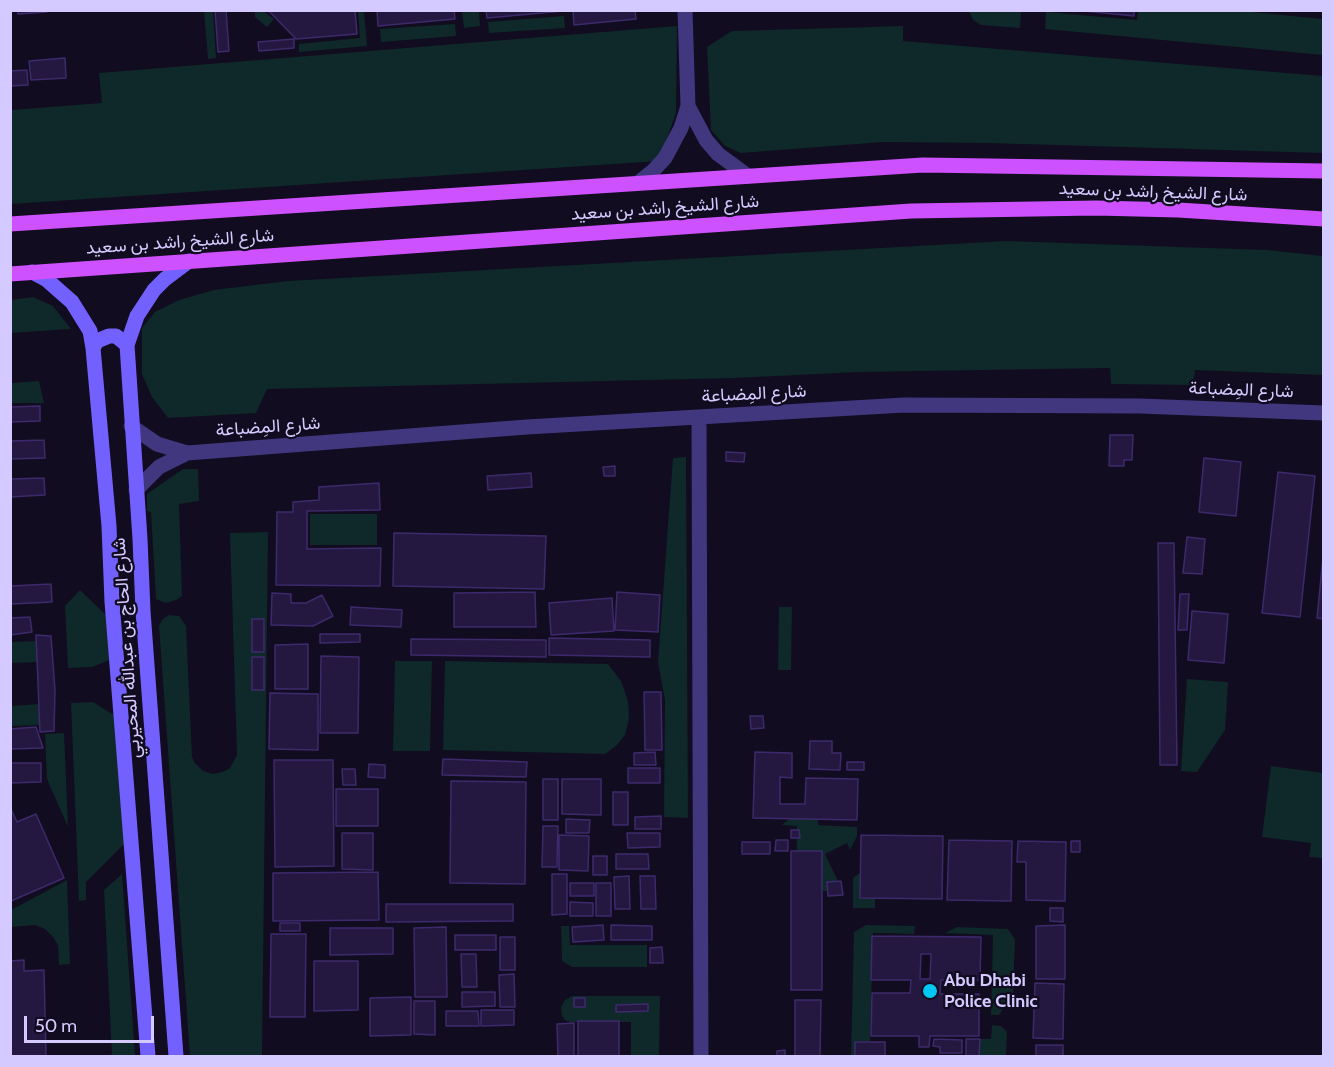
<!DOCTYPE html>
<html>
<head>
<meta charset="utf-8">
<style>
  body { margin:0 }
  #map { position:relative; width:1334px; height:1067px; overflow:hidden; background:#110c1f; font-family:Cabin,sans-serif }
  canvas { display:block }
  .frame { position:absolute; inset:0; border:12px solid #d5caff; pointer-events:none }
  .scale { position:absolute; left:24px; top:1016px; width:130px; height:27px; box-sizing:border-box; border:3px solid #d5caff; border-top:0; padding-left:8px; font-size:18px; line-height:21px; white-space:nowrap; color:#d5caff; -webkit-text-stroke:4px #110c1f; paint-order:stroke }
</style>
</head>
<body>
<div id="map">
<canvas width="1334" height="1067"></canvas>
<div class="frame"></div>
<div class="scale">50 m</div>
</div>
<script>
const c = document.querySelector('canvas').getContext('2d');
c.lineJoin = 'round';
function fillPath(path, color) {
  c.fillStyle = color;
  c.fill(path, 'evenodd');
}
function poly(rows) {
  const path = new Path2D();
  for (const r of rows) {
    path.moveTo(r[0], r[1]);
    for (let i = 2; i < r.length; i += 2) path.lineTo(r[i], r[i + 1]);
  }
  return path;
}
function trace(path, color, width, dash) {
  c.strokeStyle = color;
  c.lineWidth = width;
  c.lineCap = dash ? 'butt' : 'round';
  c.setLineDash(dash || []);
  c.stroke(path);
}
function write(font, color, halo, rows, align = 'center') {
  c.font = font + ' Cabin,Vazirmatn,sans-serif';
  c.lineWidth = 4.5;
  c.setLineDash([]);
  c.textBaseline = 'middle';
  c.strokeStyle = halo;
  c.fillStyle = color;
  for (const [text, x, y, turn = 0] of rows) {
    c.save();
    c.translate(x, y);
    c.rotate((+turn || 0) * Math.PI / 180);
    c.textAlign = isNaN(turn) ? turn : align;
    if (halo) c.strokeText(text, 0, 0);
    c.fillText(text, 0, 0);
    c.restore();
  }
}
const green = poly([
  [204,11,213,11,216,58,208,59],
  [255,11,263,11,274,19,267,27,255,17],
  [358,11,364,11,367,46,299,52,299,44,360,38],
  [462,11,479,11,480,26,464,28],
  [1010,11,1021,12,1020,28,981,25,973,20,969,11],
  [1138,11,1231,10,1323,19,1323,55,1045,29,1046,12,1137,20],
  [564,16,565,28,489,33,488,22],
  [455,24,456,36,381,42,380,29],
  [677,26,676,113,659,161,11,204,11,110,102,103,99,73],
  [903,26,903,41,1323,76,1323,153,988,143,883,142,741,153,725,146,711,130,707,47,724,36,732,31],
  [1007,241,1267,250,1323,256,1323,375,1195,370,1193,385,1111,384,1110,368,859,372,735,378,267,389,256,413,168,418,152,397,142,374,142,328,155,312,179,300,214,290,288,281],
  [33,297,53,306,71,329,11,333,11,300],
  [39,381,44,403,11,403,11,383],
  [686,457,688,818,664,817,665,700,658,662,673,458],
  [183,469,198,469,199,501,179,504,182,596,176,600,166,603,156,599,151,512,147,511,147,494],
  [310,514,377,514,377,545,310,545],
  [268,532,262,1056,190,1056,159,626,162,620,169,615,179,616,186,626,192,757,195,763,203,771,213,774,223,772,230,768,237,755,230,533],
  [80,590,109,618,112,659,92,667,68,668,65,606],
  [779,607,792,607,791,670,778,670],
  [39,641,40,662,11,663,10,642],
  [395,661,432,661,430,751,393,751],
  [445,661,608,664,621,681,628,701,629,719,625,735,616,746,605,754,443,750],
  [1187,679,1228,682,1225,730,1197,772,1181,771],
  [93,702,117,717,125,843,86,882,86,900,79,901,71,703],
  [40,704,41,725,11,726,10,706],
  [64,733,68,827,47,779,45,734],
  [1271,766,1323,773,1323,858,1309,857,1311,843,1262,837],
  [818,807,818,825,857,827,857,836,850,850,847,843,825,854,837,879,832,891,811,891,796,921,797,826,782,825,799,811],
  [122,874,135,1056,112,1056,104,890],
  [858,874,875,874,875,908,853,908,853,878],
  [67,880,70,964,59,965,58,945,53,937,45,929,35,925,11,927,11,910],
  [866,925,915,926,914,934,873,933,870,1041,858,1041,857,1056,851,1056,854,932],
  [561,926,569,926,570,945,647,945,647,967,572,967,562,961],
  [957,927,1008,929,1015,939,1013,994,999,1015,991,1015,993,935,945,933],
  [572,996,660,996,659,1056,631,1056,631,1022,570,1022,565,1020,562,1016,561,1007,565,1000],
  [992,1025,1001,1026,1007,1032,1006,1056,973,1056,974,1039,991,1039]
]);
const building = poly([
  [18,10,47,10,47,12,18,14,18,10],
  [215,10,226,10,229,51,218,52,215,10],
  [268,10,355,10,357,34,296,39,268,10],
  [377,10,454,10,455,19,378,26,377,10],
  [486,10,564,10,564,11,487,18,486,10],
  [573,10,635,10,636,19,574,25,573,10],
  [1074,10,1134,10,1134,16,1074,10],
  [294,39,294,48,259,51,258,42,294,39],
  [65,58,66,78,31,80,29,61,65,58],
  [27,70,28,85,10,86,10,71,27,70],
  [40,406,40,421,10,422,10,407,40,406],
  [1110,435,1133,435,1132,460,1124,460,1124,466,1109,466,1110,435],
  [44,440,45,458,10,459,10,441,44,440],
  [726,452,745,453,744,462,726,461,726,452],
  [1204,458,1241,462,1236,516,1199,512,1204,458],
  [615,466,615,476,604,476,603,467,615,466],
  [1278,472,1315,476,1300,617,1262,613,1278,472],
  [531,473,532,487,488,490,487,476,531,473],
  [44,478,45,495,10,497,10,479,44,478],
  [379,483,380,510,307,511,307,549,381,548,380,586,276,585,277,512,293,512,293,502,319,500,319,487,379,483],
  [394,533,546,536,544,589,393,586,394,533],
  [1187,537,1205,539,1202,574,1183,573,1187,537],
  [1158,543,1174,543,1177,765,1160,765,1158,543],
  [1324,547,1324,619,1317,618,1324,547],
  [51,584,52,602,10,604,10,586,51,584],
  [535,592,536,627,454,627,454,593,535,592],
  [617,592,660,595,658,632,615,630,617,592],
  [272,593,291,594,291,603,306,603,322,595,333,616,313,626,271,625,272,593],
  [1180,594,1189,594,1187,630,1178,630,1180,594],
  [612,598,614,631,551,635,549,603,612,598],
  [351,607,402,610,401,627,350,625,351,607],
  [1192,611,1228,614,1224,663,1188,660,1192,611],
  [30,617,32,632,10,635,10,618,30,617],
  [252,619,264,619,264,652,252,652,252,619],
  [320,634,360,634,360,642,320,643,320,634],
  [36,635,51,636,55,690,54,731,40,732,36,635],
  [549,638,650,640,650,657,549,655,549,638],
  [411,639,546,640,546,657,411,655,411,639],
  [308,644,308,689,275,689,275,645,308,644],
  [321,656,359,657,358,733,320,733,321,656],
  [252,657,264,657,264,690,252,690,252,657],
  [644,692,661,692,662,750,645,750,644,692],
  [270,693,318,694,318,750,269,749,270,693],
  [750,716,763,716,764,728,751,729,750,716],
  [36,727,43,748,10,749,10,729,36,727],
  [810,741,832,741,832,753,841,753,840,770,809,769,810,741],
  [655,752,656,765,634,765,634,753,655,752],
  [755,752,792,753,792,778,780,777,780,804,805,804,806,778,858,779,857,820,753,818,755,752],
  [443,759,527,762,526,777,442,775,443,759],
  [274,760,333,760,334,866,275,867,274,760],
  [847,762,864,762,864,770,847,770,847,762],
  [10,763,41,763,41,782,10,783,10,763],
  [369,764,385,765,385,778,368,777,369,764],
  [628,768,660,768,660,783,628,783,628,768],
  [342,769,355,769,356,785,343,785,342,769],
  [543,779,558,779,558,820,543,820,543,779],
  [562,779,601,779,601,815,562,814,562,779],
  [451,781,526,782,525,884,450,883,451,781],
  [336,789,378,789,378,826,336,826,336,789],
  [613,792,628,792,628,825,613,825,613,792],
  [10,807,17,822,36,814,64,878,11,901,10,807],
  [661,816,661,829,635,829,635,817,661,816],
  [566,819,590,820,589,833,566,833,566,819],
  [543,826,558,826,557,867,542,867,543,826],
  [791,830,799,830,800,838,791,838,791,830],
  [342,833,373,833,373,870,342,869,342,833],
  [627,833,660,833,660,847,628,848,627,833],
  [559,835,589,836,588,871,559,870,559,835],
  [861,835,943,836,942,899,860,898,861,835],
  [776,840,788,840,788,851,775,851,776,840],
  [949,840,1012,841,1011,901,947,900,949,840],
  [1018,841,1066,842,1065,901,1026,900,1026,862,1017,862,1018,841],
  [1071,841,1080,841,1080,852,1071,852,1071,841],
  [742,842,770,842,770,854,742,854,742,842],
  [791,851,822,851,822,990,791,990,791,851],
  [616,854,648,854,649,869,616,869,616,854],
  [593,856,607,856,607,875,593,875,593,856],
  [378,872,379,920,273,921,273,873,378,872],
  [552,874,567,874,567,914,552,915,552,874],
  [629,876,630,909,615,909,614,877,629,876],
  [640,876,655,876,656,909,641,909,640,876],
  [841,881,843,895,828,896,827,882,841,881],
  [570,883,594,883,594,896,570,896,570,883],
  [596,883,611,883,611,916,596,916,596,883],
  [570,902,593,903,593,916,570,916,570,902],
  [386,904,513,904,513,921,386,922,386,904],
  [1050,908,1063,908,1063,922,1050,921,1050,908],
  [280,923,300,923,300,931,280,931,280,923],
  [603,925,604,940,573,942,572,927,603,925],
  [611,925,652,926,652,940,611,940,611,925],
  [1065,925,1065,979,1036,979,1036,926,1065,925],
  [446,927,447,997,415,997,414,928,446,927],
  [330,928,393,928,393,954,330,955,330,928],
  [271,934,306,934,305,1017,270,1017,271,934],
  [455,935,496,935,496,950,455,950,455,935],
  [872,936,981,937,980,980,941,980,940,994,979,994,979,1036,930,1036,929,1047,919,1047,919,1036,871,1036,872,993,910,993,911,980,871,980,872,936],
  [921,954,931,954,930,979,920,979,921,954],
  [500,937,515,937,515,970,500,970,500,937],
  [662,947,663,963,650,963,650,948,662,947],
  [461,954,476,954,477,987,462,987,461,954],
  [24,960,24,971,44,970,46,1056,10,1056,10,961,24,960],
  [314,961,358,961,358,1010,314,1011,314,961],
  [514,974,515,1007,500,1007,499,975,514,974],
  [1035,983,1064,984,1063,1039,1033,1038,1035,983],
  [462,992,495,992,495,1006,462,1007,462,992],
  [411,997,411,1035,370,1036,370,998,411,997],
  [574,998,585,998,585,1007,574,1007,574,998],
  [795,1000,821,1000,820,1056,795,1056,795,1000],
  [414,1001,435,1001,435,1035,414,1034,414,1001],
  [648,1004,648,1011,616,1012,616,1005,648,1004],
  [481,1010,514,1010,514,1025,481,1026,481,1010],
  [446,1011,478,1011,479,1026,446,1026,446,1011],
  [578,1021,619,1021,619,1056,578,1056,578,1021],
  [574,1023,574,1056,558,1056,557,1024,574,1023],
  [934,1039,962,1040,962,1053,940,1053,940,1047,933,1046,934,1039],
  [966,1039,980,1039,979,1056,966,1056,966,1039],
  [855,1042,885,1042,885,1056,855,1056,855,1042],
  [1036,1045,1063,1045,1063,1056,1036,1056,1036,1045],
  [785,1050,785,1056,777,1056,777,1051,785,1050]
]);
const street = poly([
  [688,106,706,140,718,154,748,176],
  [638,183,652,172,665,158,681,128,688,106,685,10],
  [699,417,701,1056],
  [131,426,157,444,187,453,527,427,904,405,1140,406,1324,413],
  [136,490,159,467,187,453]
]);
const secondary = poly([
  [32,272,47,280,72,302,90,331,93,348,109,526,112,602,148,1056],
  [93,348,97,341,109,336,116,336,127,345],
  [176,1056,143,611,140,539,127,345,137,316,154,290,165,279,189,261]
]);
const primary = poly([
  [10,224,923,165,1324,171],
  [10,274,911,211,1096,208,1178,210,1324,219]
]);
const markers = [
  [930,991,8,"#00c6f5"]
];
const streetNames = [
  ["شارع الشيخ راشد بن سعيد",1153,192,2],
  ["شارع الشيخ راشد بن سعيد",665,208,-4],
  ["شارع الشيخ راشد بن سعيد",180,242,-4],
  ["شارع المِضباعة",1241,390,2],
  ["شارع المِضباعة",754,394,-3],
  ["شارع المِضباعة",268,427,-4],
  ["شارع الحاج بن عبدالله المحيربي",127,648,-94]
];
const poiNames = [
  ["Abu Dhabi",944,981],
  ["Police Clinic",944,1002]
];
fillPath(green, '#0f2829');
fillPath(building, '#241840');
trace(building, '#3d2a6c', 1.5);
trace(street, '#40377f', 15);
trace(secondary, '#7361ff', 15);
trace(primary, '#ce51ff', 15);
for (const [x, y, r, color] of markers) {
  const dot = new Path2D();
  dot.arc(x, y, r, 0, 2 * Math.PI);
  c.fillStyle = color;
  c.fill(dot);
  trace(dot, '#110c1f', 2);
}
write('18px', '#d5caff', '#110c1f', streetNames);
write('bold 18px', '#d5caff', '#110c1f', poiNames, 'left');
</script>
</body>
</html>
